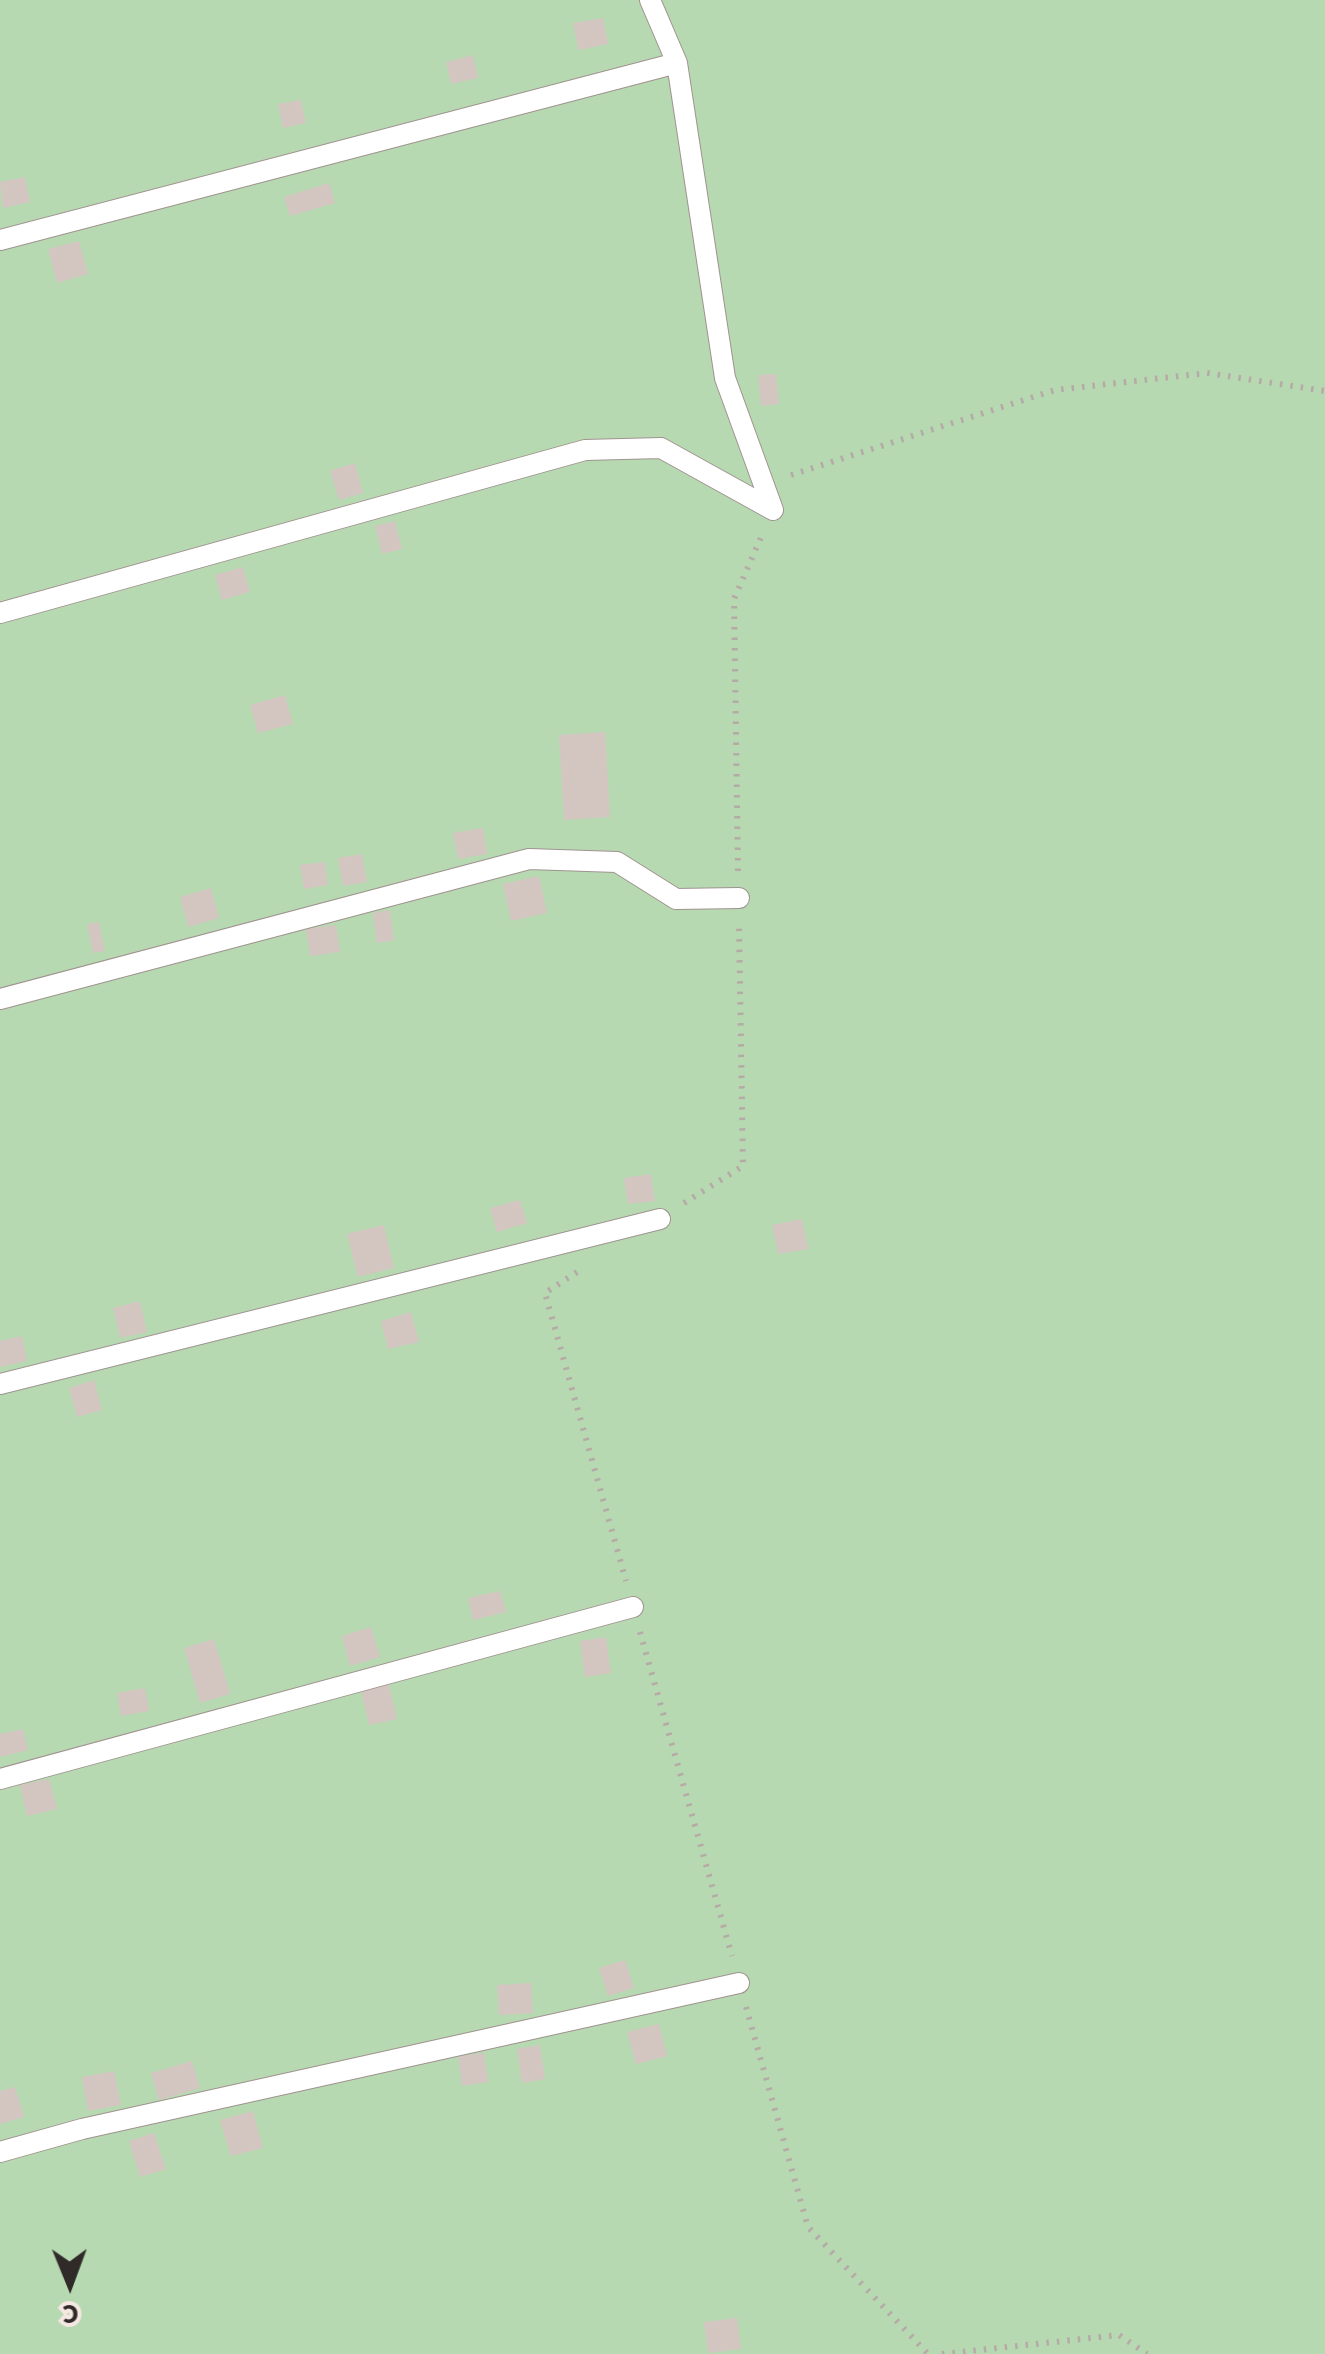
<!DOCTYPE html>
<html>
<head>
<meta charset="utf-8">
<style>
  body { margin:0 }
  #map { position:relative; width:1325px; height:2354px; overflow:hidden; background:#f5e7e2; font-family:"Source Sans 3",sans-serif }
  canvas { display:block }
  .north { position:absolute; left:20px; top:2234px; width:100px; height:100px; -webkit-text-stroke:8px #f5e7e2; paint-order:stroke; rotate:179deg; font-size:28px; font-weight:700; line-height:40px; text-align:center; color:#302b29 }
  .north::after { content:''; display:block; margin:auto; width:35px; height:45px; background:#302b29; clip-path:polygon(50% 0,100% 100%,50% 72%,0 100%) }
</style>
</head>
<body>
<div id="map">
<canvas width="1325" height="2354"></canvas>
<div class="north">С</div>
</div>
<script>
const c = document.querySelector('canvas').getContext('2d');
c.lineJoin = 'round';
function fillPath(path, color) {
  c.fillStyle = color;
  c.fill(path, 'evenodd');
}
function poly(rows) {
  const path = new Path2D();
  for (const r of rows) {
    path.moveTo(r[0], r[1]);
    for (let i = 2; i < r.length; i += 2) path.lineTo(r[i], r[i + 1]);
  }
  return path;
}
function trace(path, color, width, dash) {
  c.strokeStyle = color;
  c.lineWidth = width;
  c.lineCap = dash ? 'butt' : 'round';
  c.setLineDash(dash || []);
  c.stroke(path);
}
const green = poly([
  [0,0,1325,0,1325,2354,0,2354]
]);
const building = poly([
  [603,18,608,44,578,50,573,23],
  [473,55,478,78,451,84,446,62],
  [301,100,306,123,283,128,278,104],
  [25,177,30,202,3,208,0,182],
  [329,183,335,203,290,216,284,197],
  [79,241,88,274,57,283,48,249],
  [776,374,779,404,761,406,758,375],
  [355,463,363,493,339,500,330,471],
  [395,521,402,549,382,554,375,526],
  [243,567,250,592,222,600,215,575],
  [285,695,293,724,258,733,250,705],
  [605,732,610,817,564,820,559,735],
  [483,828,487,854,458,859,453,833],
  [362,854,367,882,343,886,338,858],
  [325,862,328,885,304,889,300,865],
  [539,876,547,913,511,921,503,884],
  [211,888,219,918,188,927,180,897],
  [390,910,394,940,377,943,373,913],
  [99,922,105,951,93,953,87,924],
  [336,925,340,952,310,956,306,929],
  [651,1174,655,1201,628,1204,624,1178],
  [520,1200,527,1223,497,1232,490,1208],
  [802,1219,808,1249,778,1254,772,1225],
  [384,1225,394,1268,358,1277,347,1234],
  [140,1301,147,1332,120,1338,113,1308],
  [411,1312,419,1342,388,1349,381,1321],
  [22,1336,27,1361,0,1367,0,1341],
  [94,1380,102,1410,77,1417,69,1388],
  [500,1591,506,1612,473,1620,468,1598],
  [371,1627,380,1657,350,1666,342,1636],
  [606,1637,611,1673,585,1677,580,1641],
  [214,1639,230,1694,200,1703,184,1648],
  [389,1684,397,1719,369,1725,361,1690],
  [145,1688,149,1711,121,1716,117,1693],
  [23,1729,28,1750,0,1757,0,1734],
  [49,1779,57,1809,27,1816,20,1785],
  [625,1960,634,1988,608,1996,599,1968],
  [531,1983,533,2013,499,2015,497,1985],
  [659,2024,667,2056,636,2064,627,2032],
  [540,2045,545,2079,522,2083,517,2049],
  [484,2053,488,2082,462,2086,458,2056],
  [192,2061,200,2088,159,2100,151,2073],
  [114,2071,121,2105,88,2111,82,2077],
  [15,2087,24,2117,0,2124,0,2091],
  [253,2111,263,2148,231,2156,220,2120],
  [154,2133,166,2169,140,2177,129,2141],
  [737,2318,741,2349,708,2353,704,2322]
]);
const path = poly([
  [791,475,1055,390,1207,373,1325,391],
  [738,871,734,599,762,535],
  [684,1203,743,1166,739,924],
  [577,1272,545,1293,626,1581],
  [640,1632,732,1956],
  [746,2007,808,2227,928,2354],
  [942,2354,1119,2335,1147,2354]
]);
const lane = poly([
  [650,0,677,63,725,378,773,510],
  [0,240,677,63],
  [0,613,585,450,661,448,773,510],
  [0,999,529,859,617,862,676,899,739,898],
  [0,1384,660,1219],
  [0,1779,633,1607],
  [0,2152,82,2129,739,1983]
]);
fillPath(green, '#b7d9b2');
fillPath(building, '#d3c6c0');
trace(lane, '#a0938f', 22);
trace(path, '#b5aaa6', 6, [2.5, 8]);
trace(lane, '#fff', 20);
</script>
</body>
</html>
